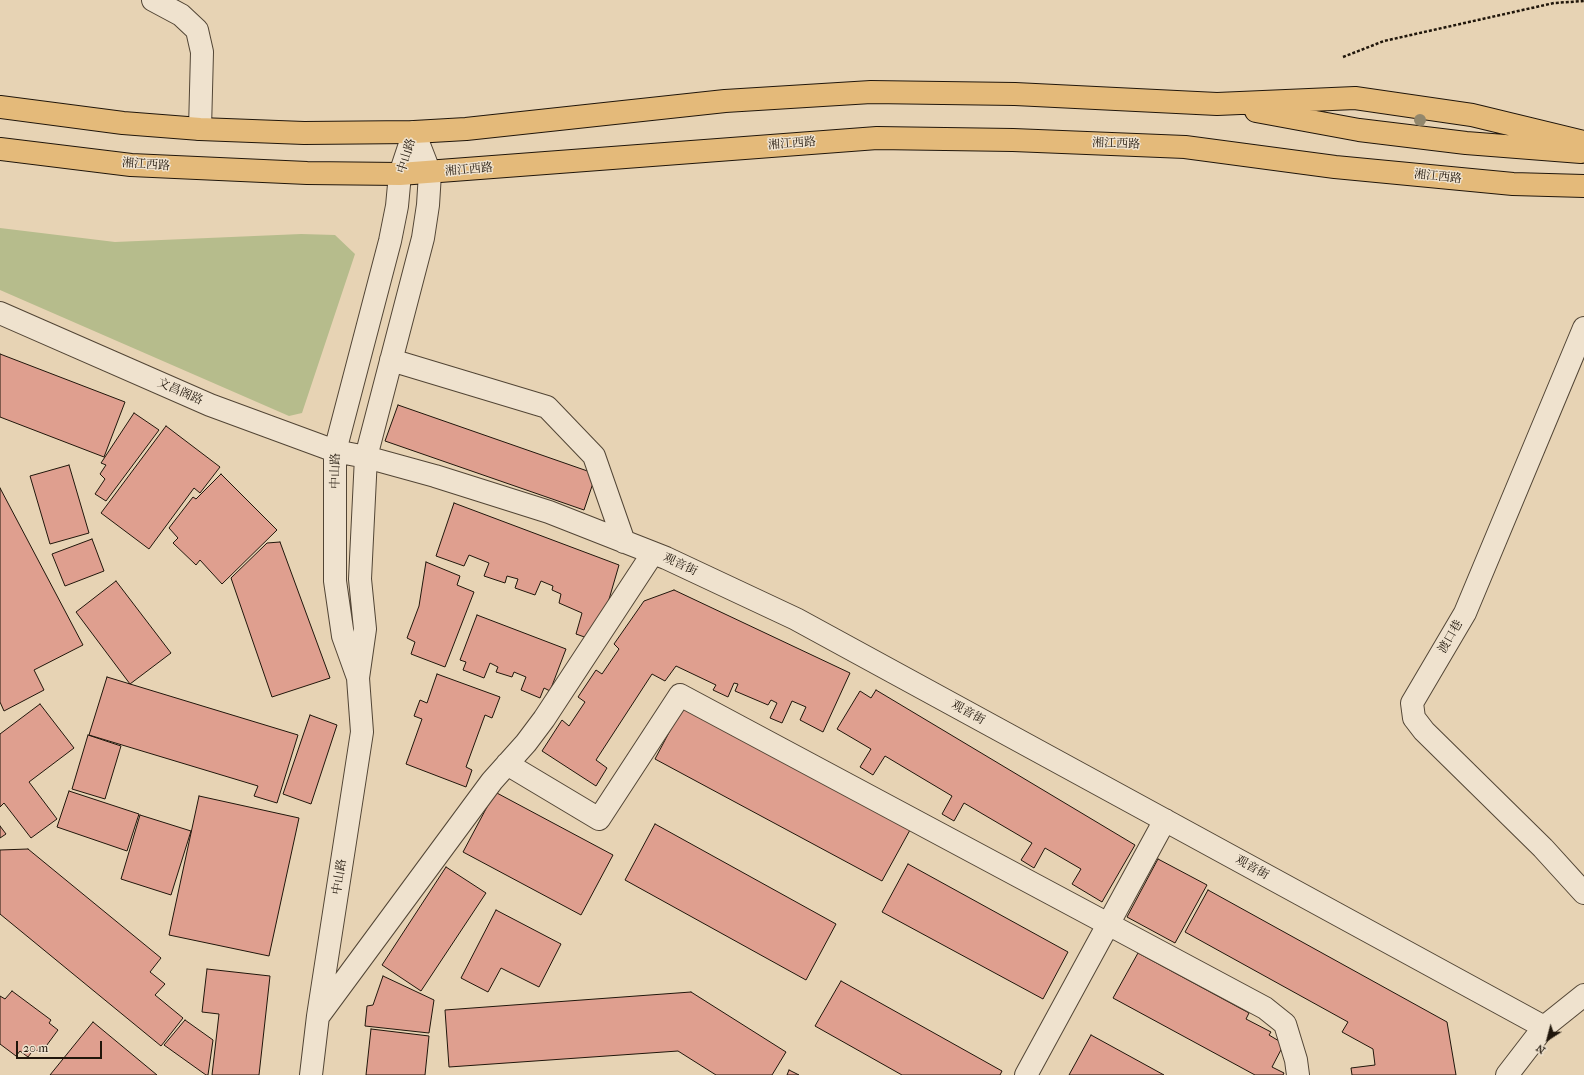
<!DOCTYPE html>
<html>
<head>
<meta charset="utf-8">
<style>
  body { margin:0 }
  #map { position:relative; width:1584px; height:1075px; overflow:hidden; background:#e7d3b4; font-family:"IM FELL French Canon",serif }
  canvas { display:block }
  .north { position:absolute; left:1528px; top:1019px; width:40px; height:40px; -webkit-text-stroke:3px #efe2ce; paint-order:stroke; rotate:216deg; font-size:11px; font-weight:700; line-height:16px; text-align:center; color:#20160b }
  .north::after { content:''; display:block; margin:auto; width:14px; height:18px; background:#20160b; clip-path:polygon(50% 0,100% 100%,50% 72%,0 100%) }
  .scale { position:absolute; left:16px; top:1041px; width:86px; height:18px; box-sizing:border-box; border:2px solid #20160b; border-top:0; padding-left:5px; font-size:12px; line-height:14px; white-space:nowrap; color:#20160b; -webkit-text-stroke:3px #efe2ce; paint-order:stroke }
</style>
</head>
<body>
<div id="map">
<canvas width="1584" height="1075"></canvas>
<div class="north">N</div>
<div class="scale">20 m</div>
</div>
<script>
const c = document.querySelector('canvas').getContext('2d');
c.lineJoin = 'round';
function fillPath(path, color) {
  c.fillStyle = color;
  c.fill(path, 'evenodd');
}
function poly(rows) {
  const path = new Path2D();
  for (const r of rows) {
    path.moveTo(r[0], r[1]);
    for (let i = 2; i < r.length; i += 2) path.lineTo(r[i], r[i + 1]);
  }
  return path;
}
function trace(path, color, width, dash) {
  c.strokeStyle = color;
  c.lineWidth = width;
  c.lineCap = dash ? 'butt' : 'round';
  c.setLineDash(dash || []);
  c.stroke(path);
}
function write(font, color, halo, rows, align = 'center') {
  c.font = font + ' "IM FELL French Canon","Noto Serif SC",serif';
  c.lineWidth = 3;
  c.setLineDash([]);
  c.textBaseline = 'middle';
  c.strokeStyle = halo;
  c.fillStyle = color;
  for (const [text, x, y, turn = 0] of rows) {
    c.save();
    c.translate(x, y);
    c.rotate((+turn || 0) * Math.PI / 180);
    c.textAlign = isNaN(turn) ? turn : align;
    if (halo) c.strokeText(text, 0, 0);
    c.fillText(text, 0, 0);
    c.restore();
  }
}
const green = poly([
  [0,228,115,242,301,234,335,235,355,254,302,413,289,416,0,290]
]);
const building = poly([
  [0,354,125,402,104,457,0,417,0,354],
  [398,405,596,474,584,510,385,441,398,405],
  [134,413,159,430,106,501,95,494,105,479,100,474,106,465,101,463,134,413],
  [166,426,220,467,200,493,194,488,149,549,101,513,166,426],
  [69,465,89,533,50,544,30,476,69,465],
  [221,474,277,530,222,584,200,560,196,565,173,543,178,538,169,528,193,497,196,499,221,474],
  [0,488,83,645,34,670,44,690,4,711,0,702,0,488],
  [454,503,619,565,603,620,590,639,576,634,582,613,559,603,561,594,552,590,553,586,541,581,535,595,515,588,518,579,507,576,505,583,484,576,489,563,469,555,464,566,436,556,454,503],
  [92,539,104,571,65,586,52,554,92,539],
  [280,542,330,678,272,697,231,578,267,543,280,542],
  [426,562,460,576,457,585,474,592,445,667,411,654,415,642,407,638,419,606,426,562],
  [116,581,171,653,130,684,76,612,116,581],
  [674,590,850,673,823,732,800,720,806,707,792,701,782,723,770,718,777,703,771,700,768,705,735,691,738,684,734,683,728,697,713,690,716,685,676,666,665,681,652,674,596,760,607,768,596,786,542,751,562,720,569,726,585,702,578,697,596,670,602,674,619,649,614,644,644,601,674,590],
  [477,615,566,649,550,691,544,688,540,698,521,690,526,677,514,672,512,677,496,672,498,667,490,663,484,678,463,670,466,662,460,660,477,615],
  [437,674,500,697,492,718,485,715,466,767,472,770,466,787,406,764,422,719,414,716,420,700,427,703,437,674],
  [107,677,298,735,277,803,254,796,258,786,89,735,107,677],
  [876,690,1135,845,1102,902,1072,884,1081,869,1045,848,1034,868,1021,860,1032,843,964,803,954,821,942,814,952,796,885,756,873,775,860,767,871,749,837,729,860,691,871,698,876,690],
  [40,704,74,748,29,782,57,819,31,838,4,803,0,807,0,734,40,704],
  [682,708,910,830,882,881,655,759,682,708],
  [310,715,337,725,311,804,283,794,310,715],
  [88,735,121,746,105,799,72,789,88,735],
  [69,791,139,814,127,851,57,827,69,791],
  [495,792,613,855,581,915,463,852,495,792],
  [199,796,299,818,269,956,169,935,199,796],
  [140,815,191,831,171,895,121,879,140,815],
  [655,824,836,924,806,980,625,880,655,824],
  [0,826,6,834,0,838,0,826],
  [28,849,161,958,150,972,165,984,155,995,183,1018,161,1046,0,914,0,850,28,849],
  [1158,859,1207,885,1175,943,1127,917,1158,859],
  [908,864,1068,952,1043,999,882,912,908,864],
  [446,867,486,893,421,991,382,965,446,867],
  [1208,890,1447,1022,1456,1075,1352,1075,1351,1068,1375,1065,1373,1049,1342,1032,1348,1022,1185,932,1208,890],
  [496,910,561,944,539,987,501,968,488,992,461,978,496,910],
  [1138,953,1249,1013,1246,1019,1271,1032,1269,1035,1284,1044,1272,1067,1284,1073,1283,1075,1255,1075,1113,998,1138,953],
  [207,969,270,976,259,1075,212,1075,219,1014,202,1012,207,969],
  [383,976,434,1000,429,1033,365,1026,367,1006,373,1005,383,976],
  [841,981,1002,1071,1000,1075,902,1075,815,1026,841,981],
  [12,991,51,1020,49,1023,58,1030,41,1053,34,1049,28,1057,20,1051,16,1056,0,1044,0,996,5,999,12,991],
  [691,992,786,1052,772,1075,716,1075,678,1051,449,1067,445,1010,691,992],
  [185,1020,213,1040,208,1075,206,1075,164,1045,185,1020],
  [93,1022,157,1075,50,1075,93,1022],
  [371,1029,429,1036,425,1075,366,1075,371,1029],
  [1091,1035,1164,1075,1069,1075,1091,1035],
  [789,1070,799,1075,787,1075,789,1070]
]);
const path = poly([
  [1343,57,1384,41,1554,3,1584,1]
]);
const minor = poly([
  [153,0,181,15,197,30,202,52,200,129],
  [0,313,210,405,335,451,366,457,435,476,549,512,666,558,796,619,1544,1027],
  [1584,328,1465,613,1412,703,1414,718,1424,731,1543,848,1584,893],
  [391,360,547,407,594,456,624,542],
  [357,675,343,636,335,581,335,451,390,241,397,206,400,174,414,132],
  [507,764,599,819,680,695,1265,1008,1285,1024,1296,1060,1298,1075],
  [320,1014,492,781,526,743,544,719,653,553],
  [311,1075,318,1016,362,732,358,678,365,629,360,579,366,457,423,238,428,205,430,173,414,132],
  [1026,1075,1165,820],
  [1507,1075,1544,1027,1584,995]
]);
const major = poly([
  [0,107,123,123,200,129,304,133,414,132,466,129,725,101,871,92,1015,94,1217,104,1355,98,1472,115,1584,142],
  [1256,111,1359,130,1466,143,1581,152],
  [0,149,131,165,307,173,400,174,877,138,1013,140,1185,147,1335,167,1513,184,1584,186]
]);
const trees = [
  [1420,120]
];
const streetNames = [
  ["湘江西路",792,144,-4],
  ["湘江西路",1116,144,2],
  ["中山路",407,156,-73],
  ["湘江西路",146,165,4],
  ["湘江西路",469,170,-5],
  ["湘江西路",1438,177,6],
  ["文昌阁路",180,392,24],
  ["中山路",336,471,-89],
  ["观音街",680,565,25],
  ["渡口巷",1451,637,-60],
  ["观音街",968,713,29],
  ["观音街",1252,868,29],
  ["中山路",340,877,-81]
];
fillPath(green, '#b6bc8c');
fillPath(building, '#df9f8f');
trace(building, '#20160b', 1);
trace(minor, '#524535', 24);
trace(major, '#20160b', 24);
trace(path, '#20160b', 2.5, [3, 2]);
trace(minor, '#efe2ce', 22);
trace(major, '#e4ba7a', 22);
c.fillStyle = '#92876c';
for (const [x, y] of trees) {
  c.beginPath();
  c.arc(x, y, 6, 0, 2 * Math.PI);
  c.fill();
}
write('12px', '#20160b', '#efe2ce', streetNames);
</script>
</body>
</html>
